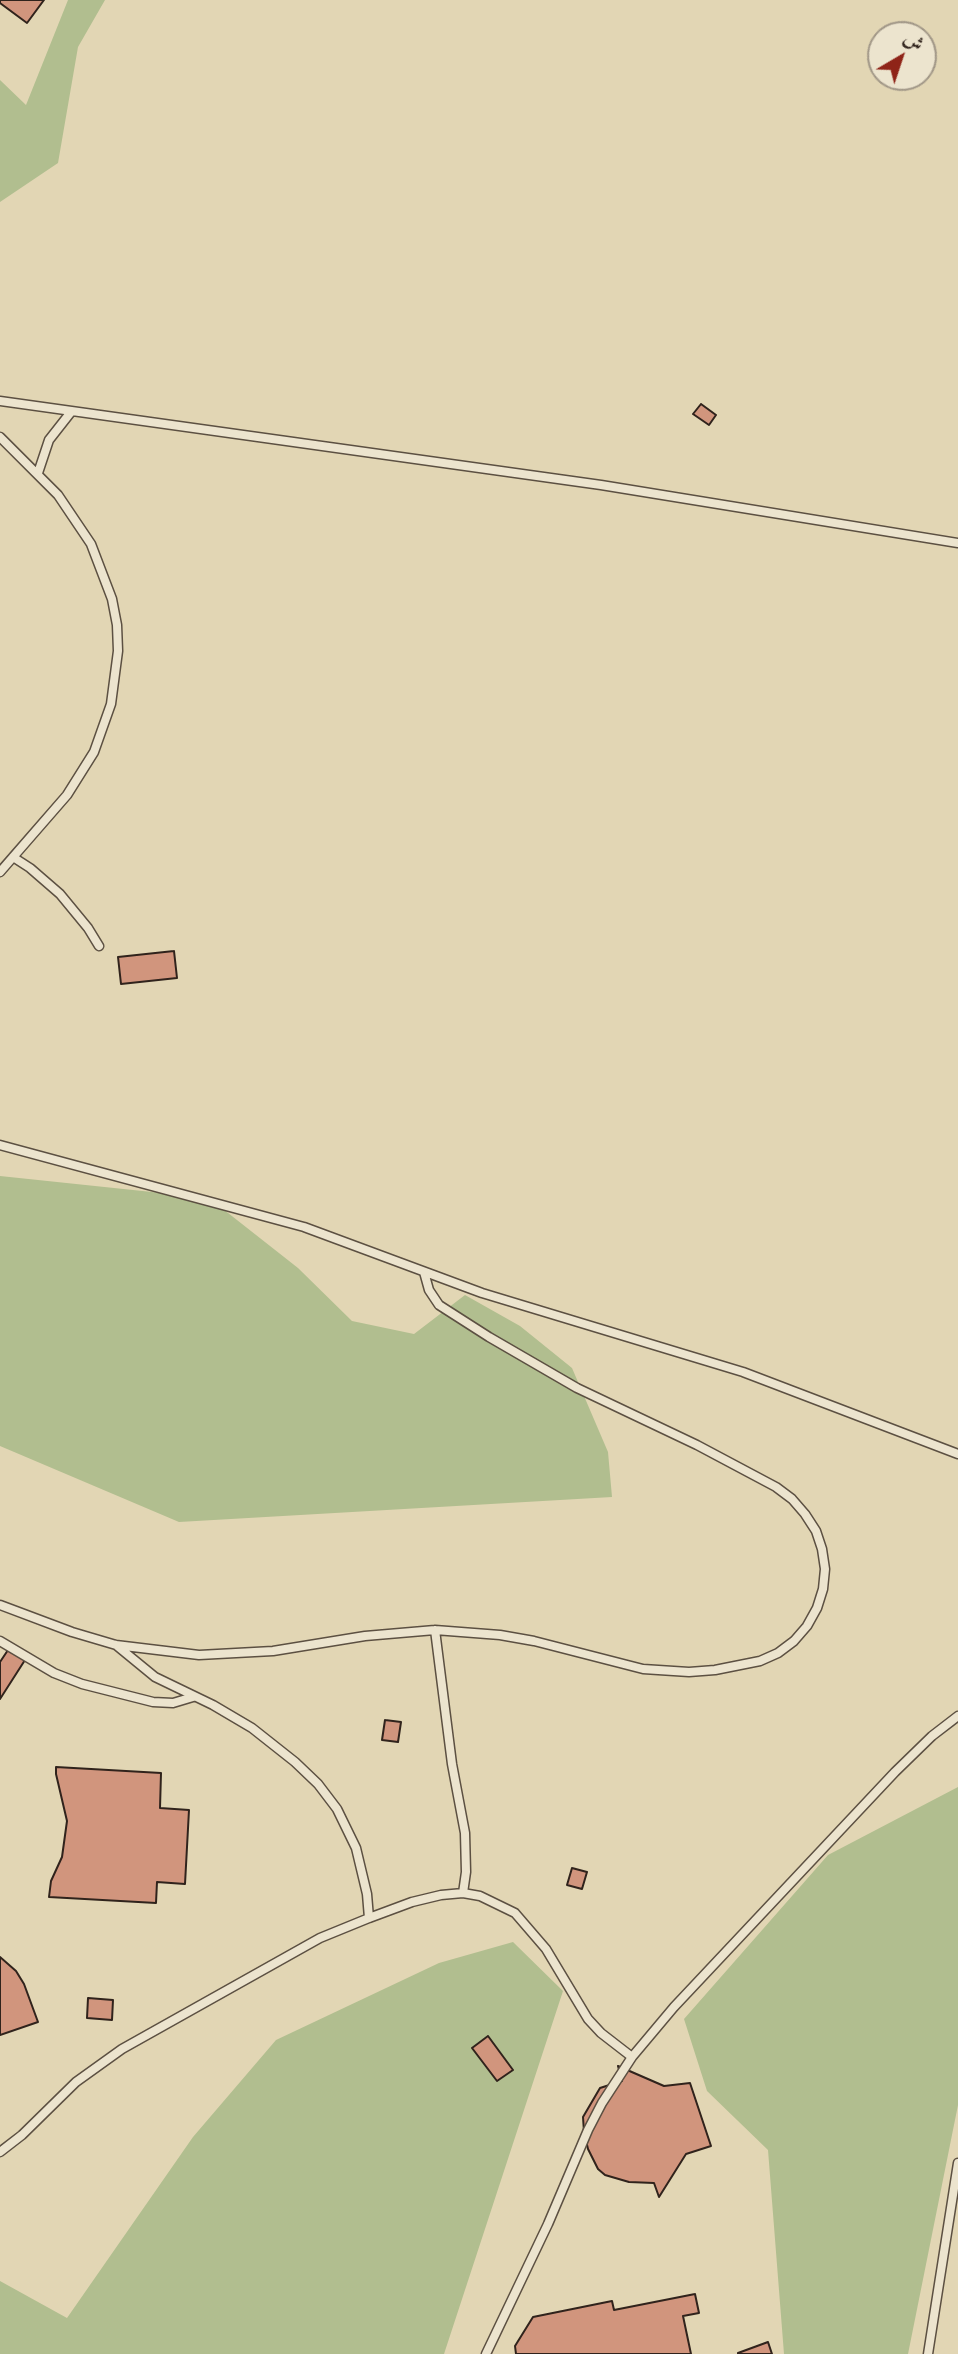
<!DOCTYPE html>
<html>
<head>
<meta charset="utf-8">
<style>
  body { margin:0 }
  #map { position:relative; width:958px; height:2354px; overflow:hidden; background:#e2d6b4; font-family:"IM FELL Double Pica",Amiri,serif }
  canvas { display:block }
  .north { position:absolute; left:867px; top:21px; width:70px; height:70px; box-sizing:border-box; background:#ece4ce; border:2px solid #a19787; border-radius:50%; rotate:39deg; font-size:19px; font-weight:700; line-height:28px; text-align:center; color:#30231c }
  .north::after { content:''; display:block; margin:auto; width:24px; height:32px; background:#8f2418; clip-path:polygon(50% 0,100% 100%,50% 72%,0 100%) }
</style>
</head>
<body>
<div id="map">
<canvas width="958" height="2354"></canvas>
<div class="north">ش</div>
</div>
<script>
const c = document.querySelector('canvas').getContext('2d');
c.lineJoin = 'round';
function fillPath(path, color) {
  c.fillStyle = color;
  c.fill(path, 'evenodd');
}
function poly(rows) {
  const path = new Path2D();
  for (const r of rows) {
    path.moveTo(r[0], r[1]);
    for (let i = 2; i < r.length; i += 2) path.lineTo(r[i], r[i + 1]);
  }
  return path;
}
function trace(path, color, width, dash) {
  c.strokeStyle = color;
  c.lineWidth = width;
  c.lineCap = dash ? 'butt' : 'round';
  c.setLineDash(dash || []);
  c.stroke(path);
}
const green = poly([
  [68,0,105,0,78,47,58,163,0,202,0,80,26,105],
  [0,1176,209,1198,298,1268,352,1321,414,1334,465,1295,520,1326,572,1368,608,1452,612,1497,179,1522,0,1446],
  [958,1787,958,2105,908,2354,784,2354,768,2150,707,2091,684,2019,828,1855],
  [513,1942,563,1991,444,2354,0,2354,0,2281,67,2318,193,2137,276,2040,439,1963]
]);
const building = poly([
  [0,0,44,0,27,23,0,3,0,0],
  [701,404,716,415,709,425,693,414,701,404],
  [174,951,177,978,121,984,118,957,174,951],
  [8,1650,25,1660,0,1699,0,1662,8,1650],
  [385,1720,401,1722,398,1742,382,1740,385,1720],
  [56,1767,161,1773,160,1808,189,1810,185,1884,157,1882,156,1903,49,1897,51,1881,62,1857,67,1821,56,1774,56,1767],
  [572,1868,587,1872,582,1889,567,1885,572,1868],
  [0,1957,16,1971,24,1984,38,2022,0,2035,0,1957],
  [88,1998,113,2000,112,2020,87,2018,88,1998],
  [488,2036,513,2070,497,2081,472,2048,488,2036],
  [618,2066,664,2086,690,2083,711,2146,686,2154,659,2197,654,2183,629,2182,605,2175,598,2169,588,2149,584,2132,583,2117,600,2088,622,2081,618,2066],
  [695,2294,699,2313,683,2316,691,2354,516,2354,515,2346,533,2317,612,2301,614,2310,695,2294],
  [768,2342,772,2354,738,2354,738,2353,768,2342]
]);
const lane = poly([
  [0,401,601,485,958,543],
  [0,437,58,495,91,544,112,599,117,625,118,651,111,704,94,752,67,795,0,872],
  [38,473,49,440,71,412],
  [13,857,30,868,60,894,88,928,99,946],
  [0,1145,304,1227,482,1293,743,1372,958,1454],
  [0,1605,72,1632,116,1645,199,1655,273,1651,365,1636,435,1630,500,1635,534,1641,643,1669,689,1672,715,1670,760,1661,778,1653,794,1641,807,1626,817,1608,823,1589,825,1569,822,1549,816,1531,805,1514,792,1499,776,1487,697,1445,577,1388,489,1337,439,1305,429,1290,424,1272],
  [435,1630,452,1764,465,1833,466,1872,463,1893],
  [0,1641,54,1673,82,1684,153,1702,173,1703,193,1697],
  [116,1645,155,1677,213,1705,252,1728,295,1762,318,1784,337,1809,356,1848,367,1894,369,1918],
  [0,2152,22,2135,76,2082,122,2049,320,1938,369,1918,412,1902,441,1895,463,1893,480,1896,515,1913,546,1949,588,2019,601,2033,632,2057],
  [486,2354,548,2224,588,2130,602,2103,632,2057,674,2007,895,1772,932,1736,958,1716],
  [928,2354,958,2163]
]);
fillPath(green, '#b1be8f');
fillPath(building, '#d1957d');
trace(building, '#30231c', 2);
trace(lane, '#5c5042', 11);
trace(lane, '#ece4ce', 8);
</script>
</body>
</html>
